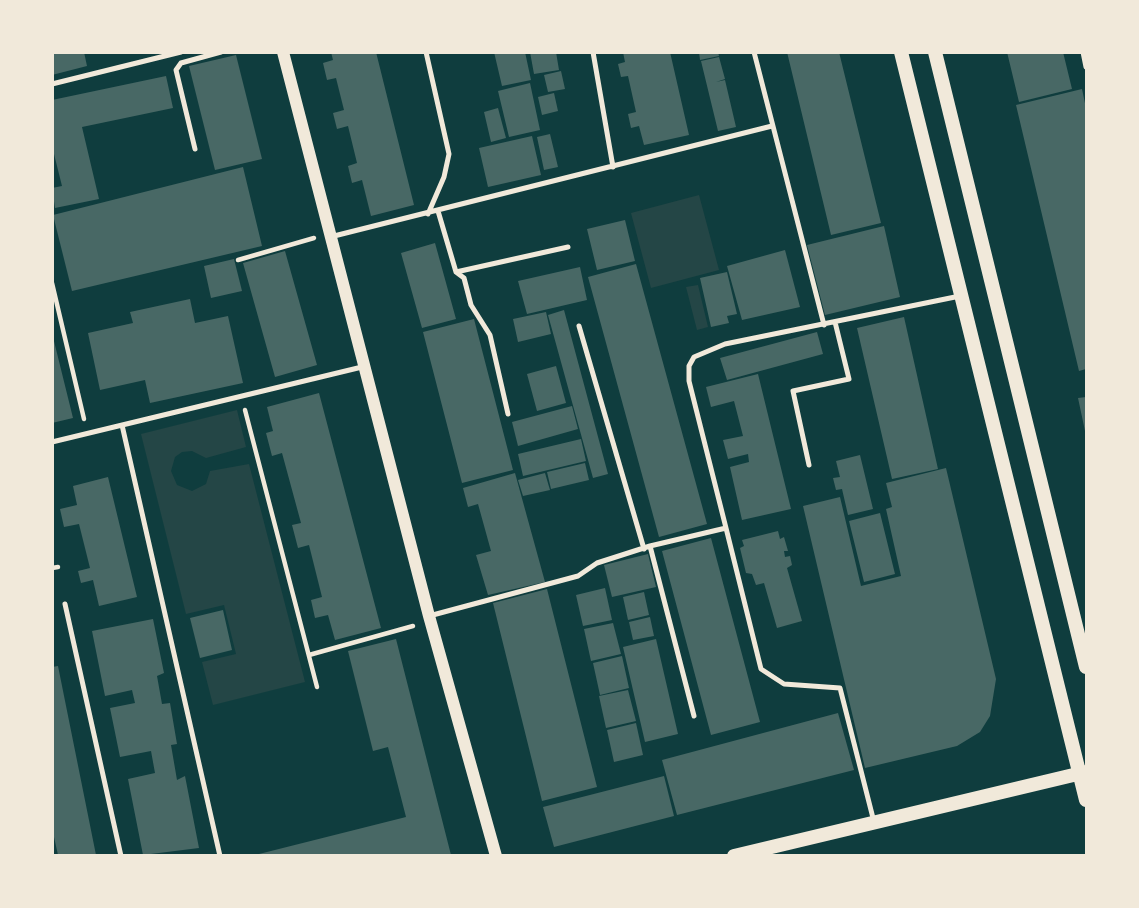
<!DOCTYPE html>
<html>
<head>
<meta charset="utf-8">
<style>
  body { margin:0 }
  #map { position:relative; width:1139px; height:908px; overflow:hidden; background:#0f3d3e; font-family:Ubuntu,sans-serif }
  canvas { display:block }
  .frame { position:absolute; inset:0; border:54px solid #f1e9da; pointer-events:none }
</style>
</head>
<body>
<div id="map">
<canvas width="1139" height="908"></canvas>
<div class="frame"></div>
</div>
<script>
const c = document.querySelector('canvas').getContext('2d');
c.lineJoin = 'round';
function fillPath(path, color) {
  c.fillStyle = color;
  c.fill(path, 'evenodd');
}
function poly(rows) {
  const path = new Path2D();
  for (const r of rows) {
    path.moveTo(r[0], r[1]);
    for (let i = 2; i < r.length; i += 2) path.lineTo(r[i], r[i + 1]);
  }
  return path;
}
function trace(path, color, width, dash) {
  c.strokeStyle = color;
  c.lineWidth = width;
  c.lineCap = dash ? 'butt' : 'round';
  c.setLineDash(dash || []);
  c.stroke(path);
}
const green = poly([
  [699,195,719,270,651,288,631,213],
  [698,285,708,327,697,330,686,287],
  [237,410,246,447,206,458,192,451,182,452,175,457,171,471,177,485,192,491,206,484,210,471,249,464,305,682,213,705,202,662,236,654,224,605,186,614,141,434]
]);
const building = poly([
  [52,52,84,52,87,66,52,75],
  [331,52,376,52,414,205,371,216,362,180,352,183,348,166,357,163,348,126,337,129,333,113,344,110,336,78,327,80,323,63,333,60],
  [494,52,525,52,531,80,502,86],
  [530,52,556,52,559,70,534,74],
  [623,52,670,52,689,135,644,145,639,126,631,128,628,114,636,112,628,76,621,77,618,64,625,62],
  [699,52,718,52,719,56,700,60],
  [787,52,839,52,881,223,831,235],
  [1007,52,1063,52,1072,89,1019,102],
  [236,55,262,159,215,170,189,66],
  [719,57,725,79,716,82,725,80,736,127,718,131,701,61],
  [561,71,565,89,548,92,544,75],
  [166,76,173,108,82,127,99,199,55,208,52,188,62,186,52,146,52,100],
  [530,83,540,130,509,137,498,91],
  [1082,89,1086,108,1086,369,1079,371,1016,105],
  [554,93,558,111,542,115,538,97],
  [498,108,506,138,491,142,484,112],
  [550,134,558,167,544,170,537,137],
  [532,136,541,175,488,187,479,148],
  [243,167,262,246,72,291,53,215],
  [625,220,635,261,597,270,587,229],
  [884,226,900,297,825,315,807,245],
  [435,243,456,319,422,328,401,253],
  [785,250,800,307,742,320,727,266],
  [285,251,317,365,275,377,243,263],
  [234,259,242,291,211,298,204,266],
  [636,264,707,524,659,537,588,277],
  [580,267,587,300,527,314,518,281],
  [727,272,737,314,727,316,729,323,711,327,700,278],
  [190,299,195,323,228,316,243,383,150,403,145,380,100,390,88,333,133,323,130,312],
  [564,310,608,474,593,478,548,315],
  [546,312,551,334,518,342,513,319],
  [904,317,938,469,892,479,857,328],
  [474,319,513,470,462,483,423,332],
  [817,332,823,354,727,380,720,358],
  [52,333,73,418,52,423],
  [556,366,566,403,537,411,527,374],
  [758,374,791,509,742,520,730,467,749,462,748,454,728,459,723,440,743,436,734,401,711,407,706,387],
  [319,393,381,628,335,640,328,615,315,618,311,600,322,597,309,545,298,548,292,525,301,523,282,453,272,456,266,433,273,431,267,407],
  [1086,397,1086,431,1085,431,1078,398],
  [572,406,578,429,518,446,512,422],
  [581,439,586,461,523,476,518,454],
  [860,455,873,509,848,515,842,489,836,490,833,478,840,477,836,461],
  [585,463,589,480,551,489,547,472],
  [946,468,996,679,990,716,980,732,957,746,865,768,803,506,840,497,861,586,901,576,886,509,892,507,886,483],
  [515,473,545,582,488,595,476,555,491,551,478,504,468,507,463,488],
  [545,473,550,490,523,496,518,480],
  [108,477,137,597,99,606,93,580,81,583,78,571,90,568,79,524,64,527,60,509,77,505,73,486],
  [880,513,895,574,864,582,849,521],
  [778,531,780,539,784,537,788,551,784,551,785,557,790,556,792,565,787,568,802,621,777,628,764,583,756,585,752,574,746,573,740,548,744,546,742,540],
  [711,538,760,722,711,735,662,551],
  [648,554,656,587,612,597,604,565],
  [605,588,612,620,583,626,576,595],
  [547,589,597,787,542,801,493,603],
  [644,592,649,615,628,620,623,597],
  [223,610,232,650,200,658,190,618],
  [650,617,654,636,633,640,629,622],
  [153,619,164,673,157,676,162,704,170,703,177,744,171,745,177,780,185,776,199,848,143,855,128,779,155,773,151,751,120,757,110,708,135,703,132,690,105,696,92,631],
  [613,623,621,654,591,661,584,629],
  [396,639,451,855,255,855,406,817,388,747,373,751,348,651],
  [656,639,678,734,645,742,623,647],
  [622,656,629,688,600,695,593,663],
  [58,666,96,855,58,855,52,828,52,667],
  [628,690,636,721,606,728,599,696],
  [838,713,854,770,677,815,662,760],
  [636,723,643,755,614,762,607,730],
  [664,776,674,816,554,847,543,807]
]);
const path = poly([
  [238,260,314,238],
  [52,283,84,419],
  [245,410,317,687],
  [52,568,58,567],
  [309,655,413,626]
]);
const service = poly([
  [426,52,449,154,444,177,428,214],
  [593,52,613,167],
  [754,52,824,325],
  [1083,52,1086,67],
  [52,84,181,52],
  [195,149,176,70,181,63,221,52],
  [438,211,456,272,464,278,471,305,490,335,508,414],
  [330,237,772,126],
  [456,272,568,247],
  [579,326,644,549],
  [122,425,220,856],
  [52,442,362,367],
  [809,465,793,391,849,379,835,322],
  [726,528,761,669,784,684,840,688,874,822],
  [650,546,694,716],
  [65,604,121,856],
  [429,616,578,576,597,563,650,546,726,528,689,381,689,366,694,357,725,344,960,296]
]);
const tertiary = poly([
  [283,52,429,616,496,856]
]);
const secondary = poly([
  [901,52,1086,800],
  [935,52,1086,667],
  [734,856,1086,772]
]);
fillPath(green, '#244646');
fillPath(building, '#486865');
trace(path, '#f1e9da', 4.5);
trace(service, '#f1e9da', 5);
trace(tertiary, '#f1e9da', 12);
trace(secondary, '#f1e9da', 14);
</script>
</body>
</html>
